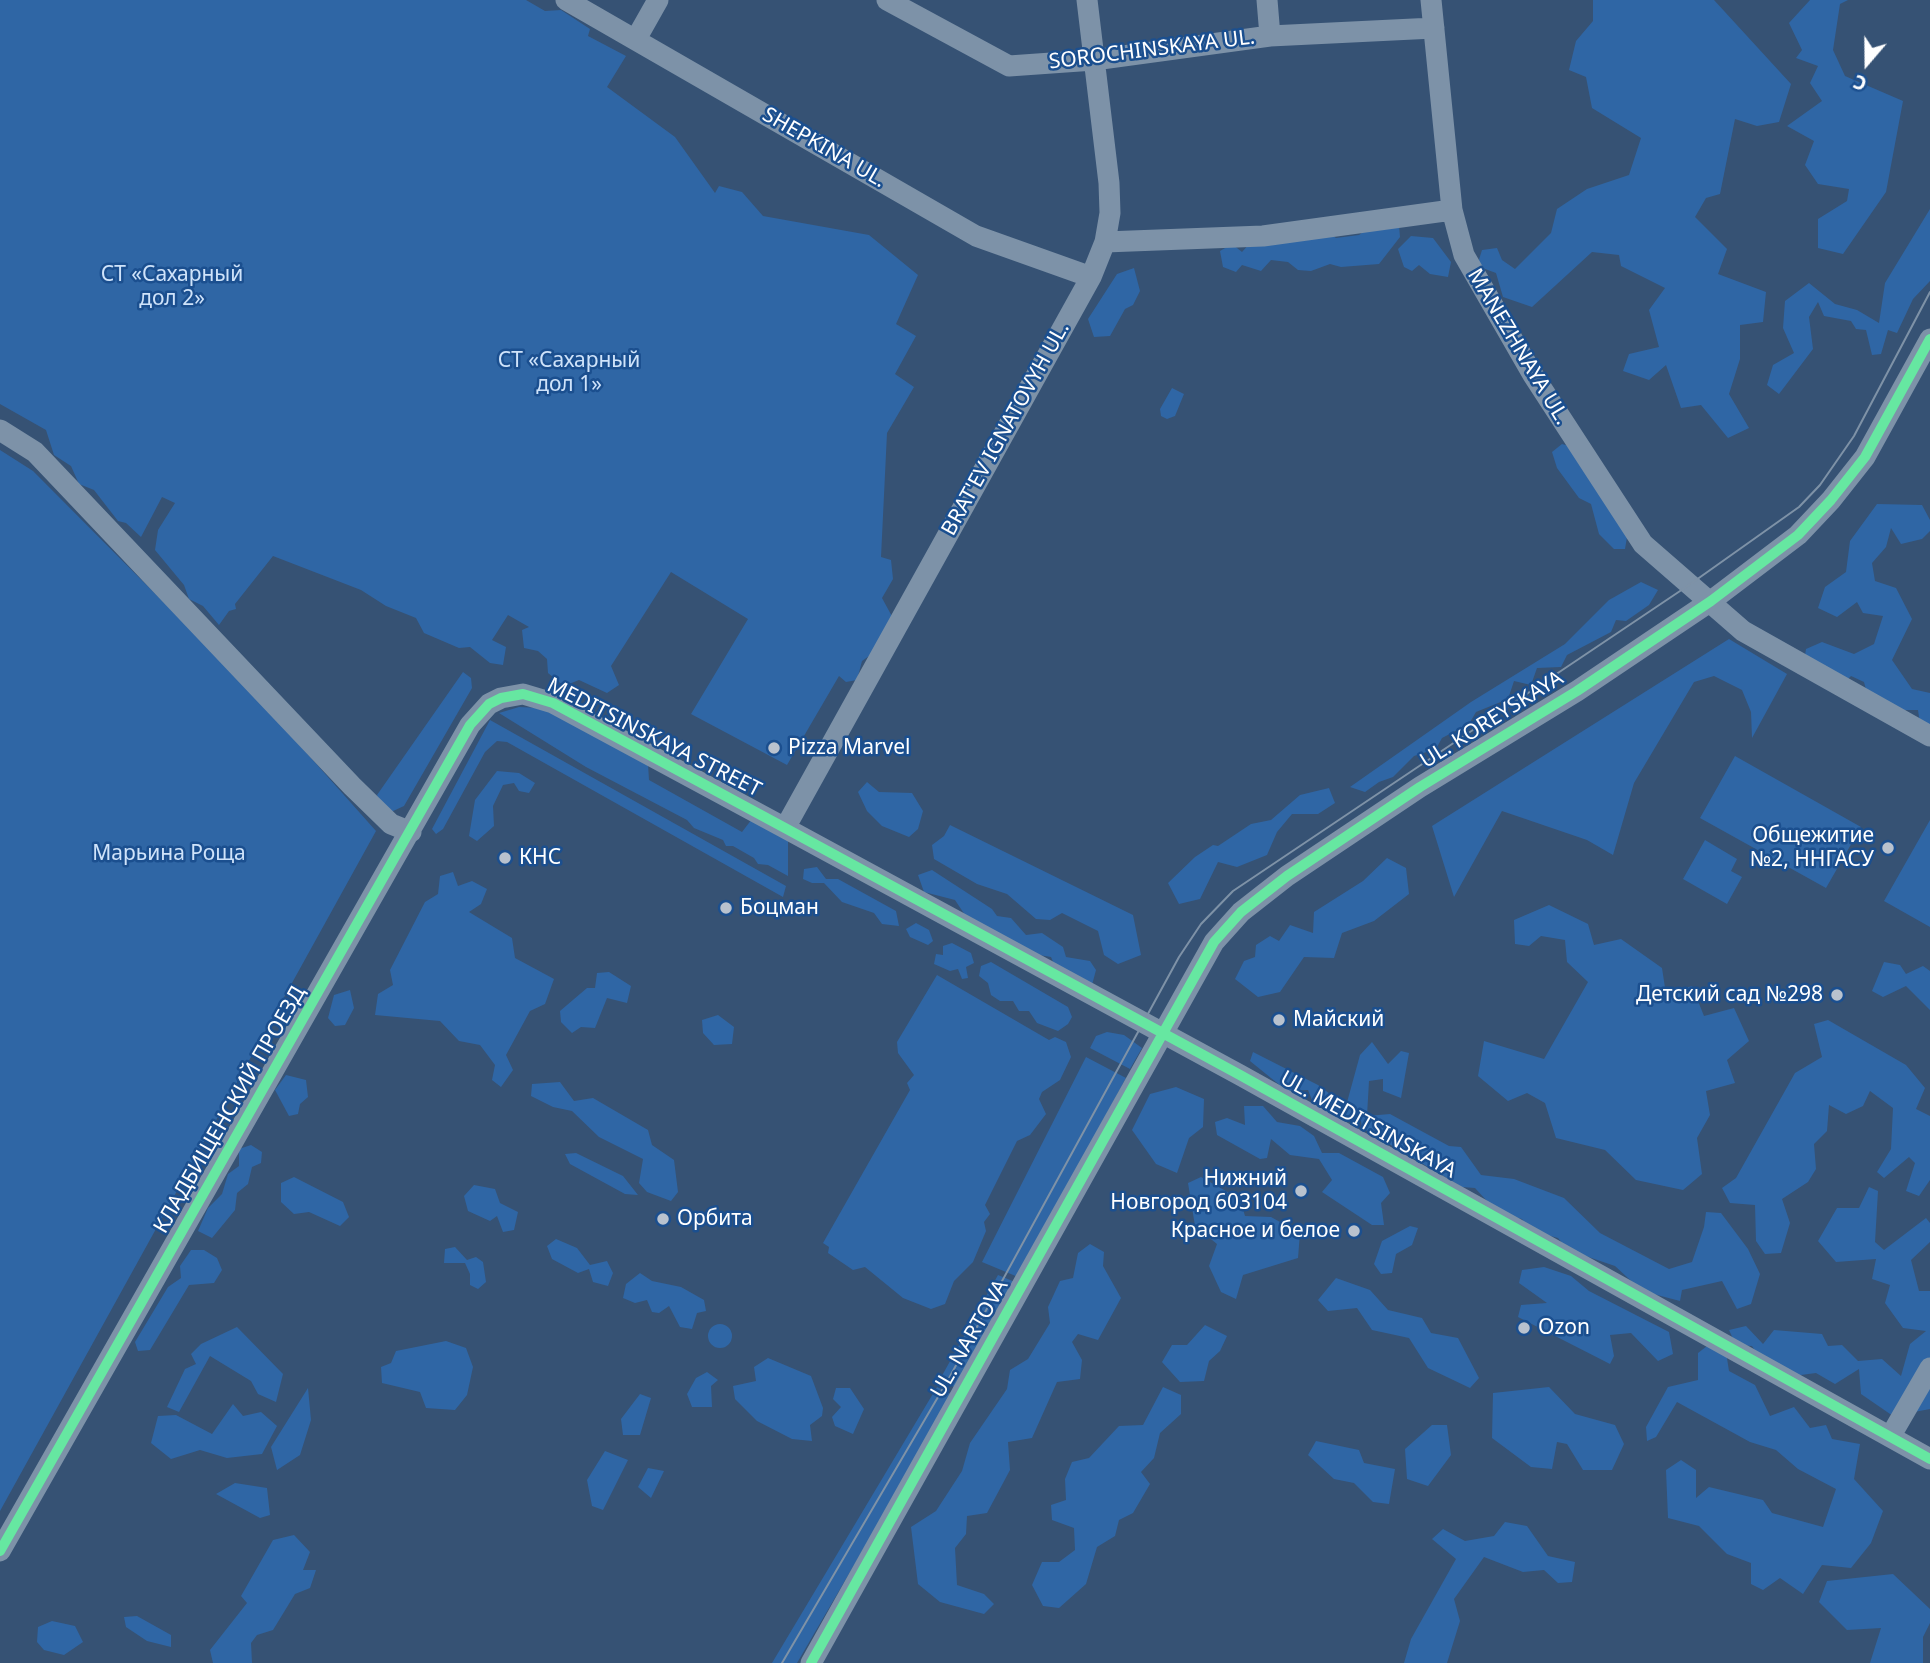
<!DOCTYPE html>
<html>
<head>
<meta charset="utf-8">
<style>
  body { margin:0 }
  #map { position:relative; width:1930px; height:1663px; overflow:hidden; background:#365274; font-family:"Noto Sans",sans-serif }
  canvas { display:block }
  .north { position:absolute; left:1832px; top:28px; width:70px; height:70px; -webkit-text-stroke:5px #1b4f8f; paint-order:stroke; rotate:200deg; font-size:19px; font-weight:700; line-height:28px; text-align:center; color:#fff }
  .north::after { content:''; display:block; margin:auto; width:24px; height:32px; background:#fff; clip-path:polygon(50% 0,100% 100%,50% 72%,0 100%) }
</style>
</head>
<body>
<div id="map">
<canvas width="1930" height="1663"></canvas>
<div class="north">С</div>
</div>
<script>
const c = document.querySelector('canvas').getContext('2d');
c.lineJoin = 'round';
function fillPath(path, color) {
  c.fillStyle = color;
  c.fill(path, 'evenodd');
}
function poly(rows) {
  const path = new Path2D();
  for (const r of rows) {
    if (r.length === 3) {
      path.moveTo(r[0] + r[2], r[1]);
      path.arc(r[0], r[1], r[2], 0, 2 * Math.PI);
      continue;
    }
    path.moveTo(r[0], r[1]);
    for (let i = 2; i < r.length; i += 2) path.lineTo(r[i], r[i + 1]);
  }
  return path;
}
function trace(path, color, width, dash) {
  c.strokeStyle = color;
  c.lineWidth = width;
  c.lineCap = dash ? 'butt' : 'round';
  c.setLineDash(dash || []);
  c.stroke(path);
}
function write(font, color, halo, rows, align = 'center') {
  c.font = font + ' "Noto Sans",sans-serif';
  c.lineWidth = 5;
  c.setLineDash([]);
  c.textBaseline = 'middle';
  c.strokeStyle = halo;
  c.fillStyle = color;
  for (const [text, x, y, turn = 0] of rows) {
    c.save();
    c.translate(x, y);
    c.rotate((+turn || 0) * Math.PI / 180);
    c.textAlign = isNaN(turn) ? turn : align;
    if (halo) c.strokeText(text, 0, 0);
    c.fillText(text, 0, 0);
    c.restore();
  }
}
const green = poly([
  [0,0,526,0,545,11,561,10,590,29,588,36,626,56,607,87,675,137,715,193,719,186,742,192,763,216,869,235,918,275,896,324,916,336,895,374,914,387,887,433,881,557,891,560,893,579,882,598,894,620,879,649,862,661,857,680,846,682,839,676,787,765,691,714,748,619,671,572,611,666,619,685,607,693,579,680,564,686,548,673,547,659,538,651,524,648,522,630,529,627,508,615,492,640,506,647,503,665,490,663,470,647,459,648,424,633,416,618,386,606,361,590,273,556,235,604,236,609,229,611,219,625,203,606,189,599,184,585,155,550,158,530,175,503,162,497,141,537,126,523,118,521,94,490,79,484,71,466,54,455,46,430,0,404],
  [1593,0,1714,0,1791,84,1779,122,1757,126,1735,119,1720,194,1706,198,1695,217,1727,249,1718,274,1766,292,1763,322,1740,325,1740,359,1729,394,1749,428,1728,438,1701,405,1681,408,1666,365,1649,380,1623,371,1629,354,1659,347,1649,310,1665,288,1621,266,1619,255,1592,252,1532,307,1503,297,1496,273,1477,266,1482,250,1497,248,1502,260,1515,269,1551,233,1557,209,1587,189,1629,175,1641,138,1592,108,1586,77,1569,70,1576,41,1593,21],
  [1810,0,1848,0,1840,4,1833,50,1845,76,1903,101,1886,192,1843,254,1818,248,1818,219,1847,201,1849,189,1818,184,1805,165,1814,141,1787,126,1822,101,1810,83,1818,66,1796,58,1802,50,1789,23],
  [1930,209,1930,281,1913,299,1897,333,1888,330,1881,354,1872,355,1866,330,1856,329,1851,321,1824,316,1818,302,1809,317,1813,349,1779,394,1767,385,1773,365,1794,353,1783,328,1785,301,1809,283,1835,304,1857,310,1879,323,1885,283],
  [1399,225,1400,237,1379,264,1341,267,1330,264,1311,271,1298,270,1288,262,1271,260,1261,271,1242,265,1236,272,1223,267,1220,251,1232,244,1242,252,1251,242,1328,233,1336,238,1359,235,1368,228],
  [1411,236,1433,238,1451,262,1448,277,1430,274,1419,265,1412,271,1404,267,1398,249],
  [1134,268,1140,291,1133,305,1125,309,1110,336,1094,337,1088,319,1117,274],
  [1172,388,1184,394,1175,416,1167,419,1161,416,1160,409],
  [1562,444,1569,446,1627,537,1625,549,1614,549,1599,534,1591,504,1579,498,1557,468,1552,452],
  [0,450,33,471,246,685,376,831,0,1511],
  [1877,504,1922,505,1930,520,1930,531,1922,539,1901,544,1891,528,1886,547,1872,563,1875,581,1896,588,1912,619,1892,660,1912,689,1930,693,1930,730,1920,724,1918,710,1895,710,1868,697,1864,682,1851,676,1843,684,1803,668,1806,649,1822,642,1854,654,1874,644,1883,616,1863,613,1857,602,1837,617,1818,608,1825,587,1846,572,1850,541],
  [1641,582,1658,590,1649,605,1626,621,1616,620,1611,632,1567,655,1561,667,1537,668,1531,685,1514,681,1508,699,1476,712,1469,724,1442,738,1436,749,1414,756,1393,777,1379,782,1365,792,1350,787,1471,702,1565,644,1609,600],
  [1729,639,1787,674,1752,738,1751,712,1742,690,1714,676,1694,682,1634,783,1613,855,1587,840,1502,811,1454,897,1432,826],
  [463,672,471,678,472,688,404,806,391,812,383,808,377,795],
  [519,707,540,708,554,713,648,764,649,780,742,832,752,819,788,840,788,876,768,865,758,864,754,858,733,846,726,846,723,840,694,828,687,820,586,767,499,713],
  [490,720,786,886,783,897,507,742,497,741,485,752,443,829,436,834,432,829],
  [1735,756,1861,827,1826,888,1700,818],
  [497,771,519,773,535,783,529,793,519,791,514,783,503,785,493,806,494,826,477,841,469,836,475,800],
  [867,782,879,792,912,793,923,811,918,829,909,837,882,826,867,811,858,792],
  [1329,788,1335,803,1318,814,1292,814,1277,832,1267,855,1237,867,1218,862,1200,899,1179,904,1168,883,1195,857,1213,845,1218,846,1251,824,1271,820,1300,795],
  [1930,820,1930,927,1884,901],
  [950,825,1133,915,1141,955,1118,964,1104,955,1098,931,1062,913,1050,920,1036,919,1007,894,977,884,934,859,932,845,944,836],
  [1705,840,1737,859,1731,871,1742,877,1727,904,1683,879],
  [1387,858,1406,868,1409,894,1374,921,1342,933,1334,958,1304,957,1280,992,1258,997,1235,979,1244,961,1255,957,1256,945,1270,936,1279,941,1290,925,1313,933,1314,912,1363,881],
  [817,867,826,879,838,879,896,911,899,926,882,924,874,913,842,902,824,883,812,883,803,879,804,869],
  [932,870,992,909,997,916,1011,918,1026,935,1042,933,1063,947,1066,957,1090,961,1096,970,1092,985,1057,971,1051,957,1033,954,969,921,955,900,924,892,918,875],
  [453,872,458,886,472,881,487,889,481,904,469,912,512,938,515,958,554,979,545,1004,530,1011,506,1055,513,1070,501,1087,492,1080,495,1065,480,1045,459,1041,440,1021,375,1015,378,994,393,985,390,970,425,902,438,894,440,876],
  [1549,905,1588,924,1594,945,1621,939,1662,968,1666,994,1692,986,1704,1016,1734,1008,1749,1041,1727,1060,1735,1083,1706,1091,1710,1115,1697,1138,1702,1174,1683,1190,1636,1180,1605,1150,1556,1138,1545,1103,1527,1093,1508,1101,1478,1076,1484,1041,1544,1059,1588,982,1567,962,1565,940,1541,936,1529,946,1515,944,1514,920],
  [916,923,929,930,933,941,928,945,910,937,906,929],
  [952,943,971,953,974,963,966,967,968,978,962,979,958,969,950,971,934,964,936,954,943,955,943,946],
  [991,962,1068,1007,1072,1017,1068,1024,1058,1031,1037,1023,1029,1011,1019,1011,1013,1001,1000,1001,991,995,988,983,979,976,981,966],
  [1884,962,1900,965,1906,974,1923,966,1930,971,1930,1010,1906,986,1883,997,1872,991],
  [609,972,631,986,627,1003,607,998,595,1028,581,1027,572,1033,561,1022,560,1011,587,988,595,988,597,973],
  [937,975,1049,1040,1055,1037,1066,1042,1071,1057,1060,1080,1042,1092,1039,1099,1046,1114,1030,1135,1017,1141,985,1205,990,1214,984,1222,986,1231,973,1262,954,1281,945,1304,931,1309,903,1298,865,1267,853,1270,828,1253,829,1247,823,1243,910,1090,907,1083,914,1075,898,1053,897,1042],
  [350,990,354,1008,345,1025,335,1026,328,1018,334,995],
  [718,1015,734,1027,732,1044,714,1045,703,1033,702,1020],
  [1828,1020,1906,1065,1925,1088,1916,1109,1930,1116,1930,1180,1919,1196,1906,1191,1915,1163,1909,1157,1884,1178,1877,1172,1891,1149,1893,1108,1870,1091,1863,1106,1846,1114,1829,1105,1827,1131,1814,1144,1816,1169,1808,1182,1782,1199,1790,1223,1781,1253,1765,1254,1756,1241,1755,1205,1730,1203,1722,1188,1736,1178,1795,1073,1822,1057,1814,1024],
  [1107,1032,1124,1035,1142,1048,1130,1069,1090,1048,1096,1036],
  [1372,1042,1388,1064,1401,1051,1409,1053,1401,1098,1383,1091,1383,1079,1369,1081,1367,1116,1390,1114,1449,1146,1461,1147,1481,1175,1514,1179,1564,1198,1600,1233,1669,1269,1692,1262,1704,1227,1706,1212,1721,1213,1748,1249,1760,1274,1751,1304,1737,1309,1722,1281,1682,1290,1680,1301,1642,1291,1615,1266,1568,1250,1558,1238,1529,1230,1522,1219,1498,1213,1475,1188,1462,1187,1362,1128,1361,1121,1342,1117,1312,1100,1308,1090,1287,1091,1250,1061,1253,1052,1318,1085,1346,1106,1360,1055],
  [1086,1057,1126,1078,1018,1277,982,1262],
  [286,1075,306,1080,308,1097,300,1104,298,1114,289,1116,275,1090],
  [560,1082,574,1101,593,1098,648,1130,652,1145,674,1160,678,1192,671,1201,647,1192,639,1183,643,1159,599,1137,572,1111,553,1107,531,1096,532,1084],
  [1176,1087,1204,1099,1203,1127,1189,1138,1177,1173,1156,1164,1132,1130,1150,1094],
  [1244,1106,1263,1106,1277,1122,1300,1126,1314,1136,1322,1153,1339,1153,1383,1177,1390,1193,1381,1203,1384,1225,1372,1225,1322,1192,1332,1180,1319,1159,1290,1155,1271,1139,1267,1158,1260,1159,1217,1135,1215,1122,1227,1118,1245,1125],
  [251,1145,262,1152,261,1163,252,1167,248,1184,237,1193,235,1210,212,1238,198,1231,208,1208,222,1194,228,1174,239,1166,239,1149],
  [576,1153,623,1176,638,1195,625,1194,570,1164,565,1154],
  [294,1177,343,1202,349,1217,340,1226,309,1212,294,1214,281,1202,281,1183],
  [1201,1177,1240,1199,1245,1216,1271,1217,1300,1233,1298,1258,1243,1275,1236,1299,1221,1292,1209,1266,1217,1244,1195,1226,1188,1183],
  [474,1185,495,1189,500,1203,518,1212,514,1230,503,1232,497,1216,490,1221,468,1211,464,1196],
  [1869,1187,1878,1191,1875,1242,1884,1250,1926,1218,1930,1223,1930,1242,1911,1260,1919,1291,1930,1291,1930,1409,1893,1416,1861,1394,1859,1369,1835,1384,1816,1373,1793,1376,1759,1357,1752,1346,1736,1345,1729,1330,1746,1326,1763,1344,1774,1330,1822,1334,1828,1346,1842,1345,1858,1361,1882,1359,1901,1376,1910,1344,1926,1331,1903,1328,1885,1303,1890,1285,1872,1279,1876,1259,1836,1262,1818,1241,1837,1208,1859,1208],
  [1410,1226,1418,1228,1412,1245,1396,1254,1392,1273,1381,1274,1374,1264,1382,1241],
  [556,1239,577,1248,590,1265,607,1261,613,1273,608,1286,593,1282,589,1269,578,1273,552,1259,547,1246],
  [1090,1244,1104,1252,1103,1266,1121,1298,1098,1340,1078,1334,1072,1342,1082,1360,1080,1379,1057,1382,1032,1438,1008,1442,1010,1470,987,1513,967,1516,966,1534,955,1548,957,1585,984,1594,994,1604,984,1614,940,1602,918,1584,911,1527,936,1511,962,1471,970,1443,1007,1389,1010,1370,1028,1359,1050,1323,1048,1307,1060,1281,1073,1278,1078,1253],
  [455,1247,467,1260,476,1257,483,1262,486,1282,478,1289,470,1285,470,1274,465,1263,444,1263,445,1249],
  [191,1250,204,1250,217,1258,222,1270,214,1283,189,1285,150,1350,138,1351,135,1342,168,1287,181,1278,180,1266],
  [1544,1267,1571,1276,1589,1291,1669,1332,1673,1354,1658,1361,1631,1333,1610,1335,1614,1356,1610,1364,1518,1317,1521,1305,1547,1303,1519,1283,1522,1270],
  [640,1273,652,1281,681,1287,704,1300,706,1311,697,1313,692,1329,680,1327,669,1306,659,1313,652,1312,647,1300,635,1303,623,1298,626,1284],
  [998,1275,1015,1282,957,1388,939,1381],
  [1336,1278,1370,1290,1388,1310,1422,1318,1431,1333,1458,1338,1479,1378,1470,1388,1428,1368,1409,1338,1372,1330,1357,1308,1328,1311,1318,1300],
  [720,1336,12],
  [1205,1325,1227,1336,1220,1351,1209,1361,1204,1381,1180,1382,1162,1362,1172,1345,1187,1345],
  [237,1327,283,1374,276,1402,258,1394,251,1381,210,1356,179,1412,167,1407,185,1369,196,1364,191,1354,201,1344],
  [446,1341,466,1348,473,1367,467,1395,455,1410,426,1408,420,1392,382,1383,381,1367,391,1363,396,1351],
  [1711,1343,1726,1352,1729,1371,1755,1385,1770,1416,1794,1407,1810,1428,1826,1425,1832,1439,1860,1444,1854,1479,1883,1511,1871,1543,1851,1568,1822,1565,1803,1594,1780,1578,1763,1590,1751,1584,1751,1563,1727,1554,1699,1526,1668,1518,1666,1470,1681,1460,1696,1470,1696,1498,1709,1487,1763,1500,1772,1513,1823,1527,1836,1489,1798,1469,1776,1450,1750,1442,1677,1402,1656,1437,1647,1441,1646,1427,1668,1387,1698,1380,1698,1353],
  [768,1358,811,1376,823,1408,822,1416,810,1425,812,1441,792,1439,757,1421,735,1399,733,1386,756,1381,754,1367],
  [707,1372,718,1380,711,1386,712,1407,692,1407,687,1394,696,1378],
  [937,1387,953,1395,797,1663,772,1663],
  [1163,1387,1181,1395,1181,1414,1160,1433,1154,1458,1141,1472,1150,1484,1133,1513,1119,1520,1115,1536,1097,1547,1086,1584,1059,1608,1043,1606,1032,1585,1042,1562,1059,1562,1075,1550,1074,1528,1052,1520,1051,1505,1066,1500,1065,1479,1072,1462,1089,1458,1119,1426,1143,1425],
  [1549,1387,1575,1414,1615,1425,1624,1444,1612,1470,1583,1470,1567,1444,1557,1442,1552,1469,1531,1467,1492,1438,1493,1393],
  [308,1388,311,1420,300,1455,277,1470,271,1447],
  [836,1388,850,1388,864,1409,853,1434,835,1426,832,1417,841,1407,833,1399],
  [640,1394,651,1398,640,1435,623,1435,621,1419],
  [233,1404,243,1416,261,1412,277,1426,262,1454,227,1458,200,1450,171,1459,151,1443,158,1416,176,1415,212,1434],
  [1432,1425,1447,1425,1451,1455,1428,1486,1407,1479,1405,1449],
  [1316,1441,1359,1450,1364,1463,1395,1469,1389,1504,1373,1502,1354,1483,1334,1479,1308,1455],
  [605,1451,628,1460,603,1510,592,1506,587,1480],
  [648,1468,664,1471,651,1498,638,1487],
  [235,1483,267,1488,270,1515,260,1518,216,1494],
  [1505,1522,1527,1526,1548,1556,1575,1562,1572,1582,1558,1583,1544,1570,1523,1572,1484,1557,1454,1599,1460,1621,1447,1663,1404,1663,1411,1639,1456,1559,1432,1539,1443,1529,1465,1541,1494,1536],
  [294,1535,310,1552,303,1570,316,1570,310,1588,295,1594,273,1630,257,1635,251,1643,252,1663,213,1663,210,1650,247,1603,241,1596,273,1540],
  [1893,1574,1930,1609,1930,1623,1923,1637,1923,1663,1870,1663,1881,1628,1847,1630,1819,1602,1827,1581],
  [137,1616,171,1635,171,1647,147,1641,126,1627,124,1617],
  [52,1621,75,1626,83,1642,64,1655,44,1650,37,1642,38,1627]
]);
const minor = poly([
  [566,0,976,236,1091,277],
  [887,0,1009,66,1094,60,1270,36,1434,28],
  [1267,0,1270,36],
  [1431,0,1452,210,1464,255,1533,375,1643,544,1743,631,1930,736],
  [636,39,658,0],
  [1105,242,1263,236,1452,210],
  [0,430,35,452,352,786,391,824,411,832],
  [785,828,1091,277,1105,242,1110,213,1109,183,1087,0],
  [1890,1437,1930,1368],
  [0,1551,470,725,489,704,501,698,523,694,553,703,785,828,1240,1075,1930,1459],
  [811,1663,1214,942,1241,912,1287,876,1420,787,1577,691,1711,601,1798,535,1831,500,1865,457,1930,339]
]);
const tram = poly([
  [782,1663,948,1380,1179,957,1201,924,1233,891,1689,585,1799,507,1820,485,1854,436,1930,292]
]);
const cycleway = poly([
  [0,1551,470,725,489,704,501,698,523,694,553,703,785,828,1240,1075,1930,1459],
  [811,1663,1214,942,1241,912,1287,876,1420,787,1577,691,1711,601,1798,535,1831,500,1865,457,1930,339]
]);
const markers = [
  [774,748,7,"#b9c2ce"],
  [1888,848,7,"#b9c2ce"],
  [505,858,7,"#b9c2ce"],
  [726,908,7,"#b9c2ce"],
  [1837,995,7,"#b9c2ce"],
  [1279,1020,7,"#b9c2ce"],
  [1301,1191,7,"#b9c2ce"],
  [663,1219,7,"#b9c2ce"],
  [1354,1231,7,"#b9c2ce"],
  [1524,1328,7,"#b9c2ce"]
];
const streetNames = [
  ["SOROCHINSKAYA UL.",1152,50,-7],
  ["SHEPKINA UL.",824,148,30],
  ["MANEZHNAYA UL.",1518,347,59],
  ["BRAT'EV IGNATOVYH UL.",1006,429,-61],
  ["UL. KOREYSKAYA",1492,720,-32],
  ["MEDITSINSKAYA STREET",654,738,27],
  ["КЛАДБИЩЕНСКИЙ ПРОЕЗД",230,1110,-60],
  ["UL. MEDITSINSKAYA",1368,1125,29],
  ["UL. NARTOVA",970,1339,-60]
];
const parkNames = [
  ["СТ «Сахарный",172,275],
  ["дол 2»",172,299],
  ["СТ «Сахарный",569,361],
  ["дол 1»",569,385],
  ["Марьина Роща",169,854]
];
const poiNames = [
  ["Pizza Marvel",788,748],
  ["Общежитие",1874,836,"right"],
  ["№2, ННГАСУ",1874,860,"right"],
  ["КНС",519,858],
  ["Боцман",740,908],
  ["Детский сад №298",1823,995,"right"],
  ["Майский",1293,1020],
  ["Нижний",1287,1179,"right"],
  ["Новгород 603104",1287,1203,"right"],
  ["Орбита",677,1219],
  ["Красное и белое",1340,1231,"right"],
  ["Ozon",1538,1328]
];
fillPath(green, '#2f66a5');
trace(minor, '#7d92a8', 21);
trace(tram, '#7e92a7', 2);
trace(cycleway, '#66e7a1', 10);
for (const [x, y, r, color] of markers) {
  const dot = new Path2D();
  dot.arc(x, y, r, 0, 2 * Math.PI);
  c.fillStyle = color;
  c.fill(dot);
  trace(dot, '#1b4f8f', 2.5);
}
write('21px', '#fff', '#1b4f8f', streetNames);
write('21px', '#cfe3fa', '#1b4f8f', parkNames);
write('21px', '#fff', '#1b4f8f', poiNames, 'left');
</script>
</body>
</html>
